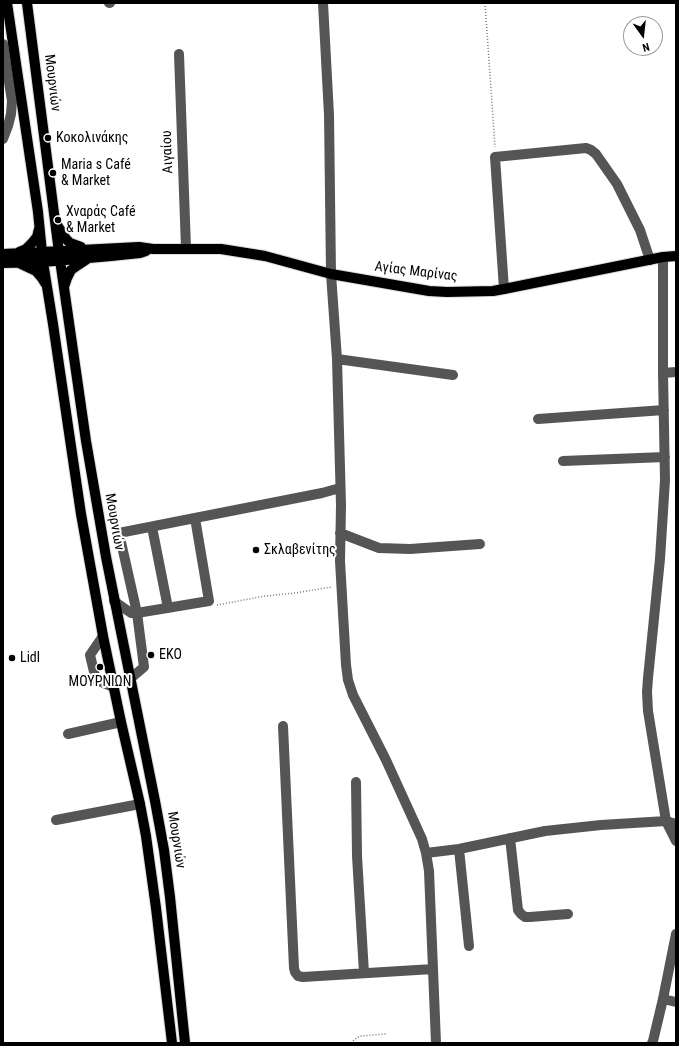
<!DOCTYPE html>
<html>
<head>
<meta charset="utf-8">
<style>
  body { margin:0 }
  #map { position:relative; width:679px; height:1046px; overflow:hidden; background:#fff; font-family:"Roboto Condensed",sans-serif }
  canvas { display:block }
  .frame { position:absolute; inset:0; border:4px solid #000; pointer-events:none }
  .north { position:absolute; left:623px; top:16px; width:40px; height:40px; box-sizing:border-box; background:#fff; border:1px solid #999; border-radius:50%; rotate:165deg; font-size:11px; font-weight:700; line-height:16px; text-align:center; color:#000 }
  .north::after { content:''; display:block; margin:auto; width:14px; height:18px; background:#000; clip-path:polygon(50% 0,100% 100%,50% 72%,0 100%) }
</style>
</head>
<body>
<div id="map">
<canvas width="679" height="1046"></canvas>
<div class="frame"></div>
<div class="north">N</div>
</div>
<script>
const c = document.querySelector('canvas').getContext('2d');
c.lineJoin = 'round';
function poly(rows) {
  const path = new Path2D();
  for (const r of rows) {
    path.moveTo(r[0], r[1]);
    for (let i = 2; i < r.length; i += 2) path.lineTo(r[i], r[i + 1]);
  }
  return path;
}
function trace(path, color, width, dash) {
  c.strokeStyle = color;
  c.lineWidth = width;
  c.lineCap = dash ? 'butt' : 'round';
  c.setLineDash(dash || []);
  c.stroke(path);
}
function write(font, color, halo, rows, align = 'center') {
  c.font = font + ' "Roboto Condensed",sans-serif';
  c.lineWidth = 4;
  c.setLineDash([]);
  c.textBaseline = 'middle';
  c.strokeStyle = halo;
  c.fillStyle = color;
  for (const [text, x, y, turn = 0] of rows) {
    c.save();
    c.translate(x, y);
    c.rotate((+turn || 0) * Math.PI / 180);
    c.textAlign = isNaN(turn) ? turn : align;
    if (halo) c.strokeText(text, 0, 0);
    c.fillText(text, 0, 0);
    c.restore();
  }
}
const path = poly([
  [485,3,495,147],
  [217,605,265,596,295,593,332,587],
  [351,1043,355,1039,360,1036,386,1034]
]);
const minor = poly([
  [109,3,110,3],
  [323,3,329,115,331,274,337,359,341,505,340,561,346,665,348,680,353,695,386,760,422,839,426,853,429,871,436,1043],
  [3,44,12,101,11,114,8,126,3,139],
  [179,54,186,248],
  [663,257,663,373,665,480,660,559,648,678,647,692,648,711,666,821,676,841],
  [504,289,495,157,586,148,591,150,596,154,617,184,640,230,650,260],
  [337,359,453,375],
  [663,373,676,372],
  [538,419,664,410],
  [563,461,665,457],
  [152,527,168,608],
  [340,533,379,548,410,549,480,544],
  [114,601,131,613,137,613,209,601,195,518,322,493,340,488],
  [103,636,90,655,96,680,113,687],
  [131,678,144,667,137,613,119,533,195,518],
  [283,726,294,968,295,972,298,976,303,977,433,969],
  [68,734,121,722],
  [356,782,357,856,364,973],
  [56,820,140,804],
  [510,838,518,910,521,914,525,917,530,917,568,914],
  [459,849,469,946],
  [426,853,459,849,545,831,601,825,666,821,676,824],
  [663,999,676,1002],
  [652,1043,653,1041,663,999,676,934]
]);
const major = poly([
  [7,3,38,212,43,262,53,324,81,514,103,636,121,722,140,804,146,836,156,908,172,1043],
  [27,3,60,260,86,441,106,557,155,801,164,850,170,897,185,1043],
  [57,225,66,239,70,243,81,247],
  [19,252,26,249,32,243,37,237,39,229],
  [3,254,139,247,153,249,221,249,265,256,331,274,429,291,447,292,493,291,504,289,663,257,676,256],
  [3,263,43,262,111,256,140,253,146,251],
  [21,264,36,271,42,278,45,283],
  [64,287,67,278,71,270,78,265,87,259]
]);
const markers = [
  [48,138,4,"#000"],
  [53,173,4,"#000"],
  [58,220,4,"#000"],
  [256,550,4,"#000"],
  [151,655,4,"#000"],
  [12,658,4,"#000"],
  [100,667,4,"#000"]
];
const streetNames = [
  ["Μουρνιών",52,83,83],
  ["Αιγαίου",168,152,-92],
  ["Αγίας Μαρίνας",416,272,7],
  ["Μουρνιών",114,522,80],
  ["Μουρνιών",176,840,81]
];
const poiNames = [
  ["Κοκολινάκης",56,138],
  ["Maria s Café",61,165],
  ["& Market",61,181],
  ["Χναράς Café",66,212],
  ["& Market",66,228],
  ["Σκλαβενίτης",264,550],
  ["EKO",159,655],
  ["Lidl",20,658],
  ["ΜΟΥΡΝΙΩΝ",100,682,"center"]
];
trace(major, '#dbdbdb', 12);
trace(path, '#777', 1.5, [1, 2]);
trace(minor, '#555', 10);
trace(major, '#000', 10);
for (const [x, y, r, color] of markers) {
  const dot = new Path2D();
  dot.arc(x, y, r, 0, 2 * Math.PI);
  c.fillStyle = color;
  c.fill(dot);
  trace(dot, '#fff', 1.5);
}
write('14px', '#000', '#fff', streetNames);
write('14px', '#000', '#fff', poiNames, 'left');
</script>
</body>
</html>
